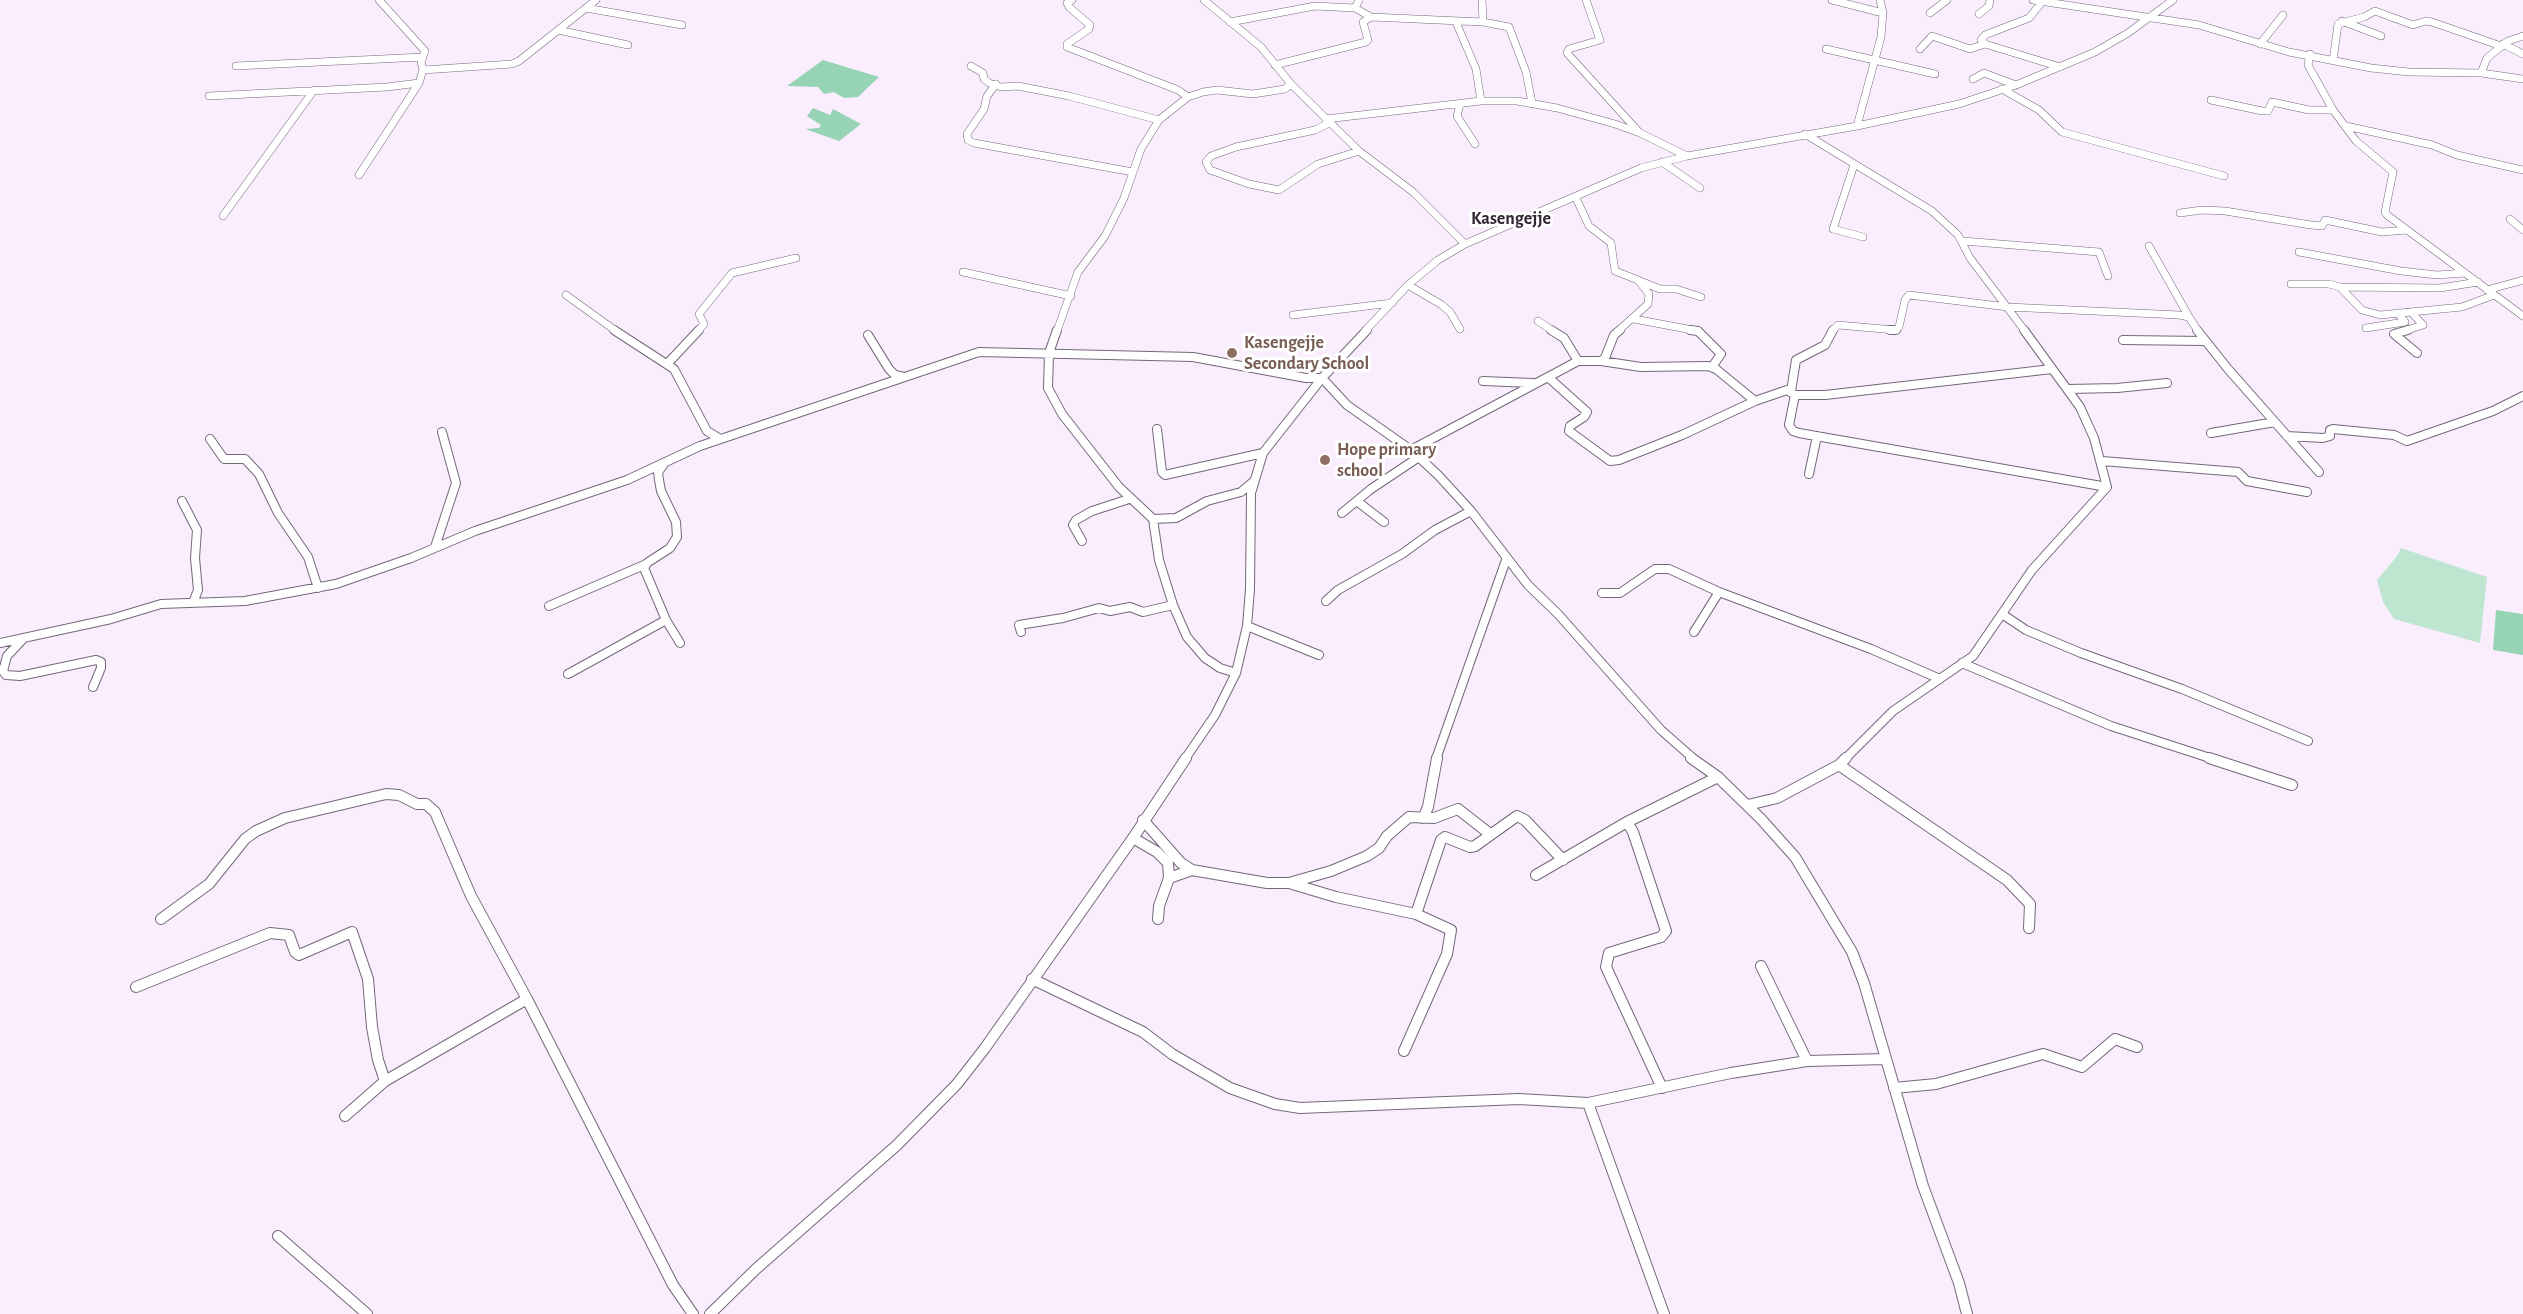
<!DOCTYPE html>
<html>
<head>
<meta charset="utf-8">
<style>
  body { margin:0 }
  canvas { display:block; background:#faedfe }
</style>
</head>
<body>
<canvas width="2523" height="1314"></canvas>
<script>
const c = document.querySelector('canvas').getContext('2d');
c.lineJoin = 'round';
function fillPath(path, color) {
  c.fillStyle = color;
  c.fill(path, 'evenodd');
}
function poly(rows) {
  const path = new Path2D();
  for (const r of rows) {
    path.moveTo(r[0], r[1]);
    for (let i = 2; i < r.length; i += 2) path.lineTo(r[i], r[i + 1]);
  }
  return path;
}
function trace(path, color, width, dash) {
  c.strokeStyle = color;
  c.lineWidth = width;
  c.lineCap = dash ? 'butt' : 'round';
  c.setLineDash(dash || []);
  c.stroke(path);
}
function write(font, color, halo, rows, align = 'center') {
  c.font = font + ' "Alegreya Sans",sans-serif';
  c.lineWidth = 6;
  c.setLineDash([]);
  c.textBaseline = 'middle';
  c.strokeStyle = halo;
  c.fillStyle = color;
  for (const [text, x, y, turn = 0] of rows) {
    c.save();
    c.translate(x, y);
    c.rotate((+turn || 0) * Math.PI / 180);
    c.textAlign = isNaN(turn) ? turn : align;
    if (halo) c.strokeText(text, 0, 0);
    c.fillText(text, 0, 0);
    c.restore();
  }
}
const green = poly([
  [2401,548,2487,577,2480,643,2394,619,2383,602,2377,580,2397,556]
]);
const forest = poly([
  [823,60,879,77,858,97,844,98,834,92,824,94,818,87,787,86],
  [813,108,830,115,833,109,861,124,839,141,805,129,819,128,821,125,807,116],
  [2496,610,2523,614,2523,655,2493,650]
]);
const minorFar2 = poly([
  [1072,0,1067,3,1069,7,1090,25,1089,29,1067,44,1067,47,1178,90,1188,97],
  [1204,0,1261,47,1291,84,1359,151,1413,192,1465,244],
  [1359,0,1355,8,1371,17,1483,22],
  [1482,0,1483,22,1509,27,1526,72,1532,103],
  [1586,0,1600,40,1569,49,1567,53,1638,131],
  [1832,0,1883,13],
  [2033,0,2199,25,2289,52,2371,68,2409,72,2481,73,2523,79],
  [2042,2,2029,18,1985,35,1981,40,1985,44,2060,67],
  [586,8,682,25],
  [1930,13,1947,0],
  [1979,14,1989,6,1990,0],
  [2342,21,2381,36],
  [1230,22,1315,6,1355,8],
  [1456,22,1476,69,1481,101],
  [558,30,628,45],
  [2260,44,2283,15],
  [2503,44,2523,54],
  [1826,49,1935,74],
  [1920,49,1932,36,1970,49,1985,44],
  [2310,54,2308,65,2333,110,2356,141,2393,172,2385,212,2387,215,2523,316],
  [2333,61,2338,24,2364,17,2375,11,2413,25,2426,21,2432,22,2501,46],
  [1275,65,1366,42,1368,40,1363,22,1371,17],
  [236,66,423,57],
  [971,66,983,73,984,79,989,83,1001,87,1018,86,1069,96,1159,120],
  [423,70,512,64,519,61,596,0],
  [2481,73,2487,58,2508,41,2523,36],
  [1973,79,1984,73,2016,85],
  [996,84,987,96,984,109,967,134,968,140,974,143,1133,172],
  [2002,89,2039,110,2062,132,2224,176],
  [209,96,387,87,419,83,423,70,421,62,425,51,379,0],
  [2211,100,2262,111,2268,111,2272,102,2309,110,2333,110],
  [1460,104,1457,116,1475,144],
  [1326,119,1481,101,1517,101,1557,108,1615,124,1640,133,1687,156],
  [1329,123,1315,130,1236,147,1211,156,1206,162,1210,170,1249,184,1279,190,1318,164,1359,151],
  [1857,126,1881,37,1883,13,1880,0],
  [2346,126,2432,145,2457,155,2523,170],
  [1805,134,1932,211,1958,235,1970,258,2025,331],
  [1662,162,1700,188],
  [1854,165,1833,229,1863,237],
  [359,175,419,83],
  [1576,198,1589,226,1611,243,1615,271,1638,280,1649,294,1648,304,1618,331],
  [2180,213,2202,210,2225,211,2311,225,2322,226,2325,220,2382,232,2407,230],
  [223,216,314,90],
  [2510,219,2523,230],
  [1963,241,2099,252,2108,276],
  [2149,246,2189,317],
  [2299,252,2401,271,2437,275,2465,273],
  [963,272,1071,296],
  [1640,281,1660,289,1676,289,1701,297],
  [2291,284,2329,284,2340,287,2362,310,2380,315,2462,307,2494,295],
  [1408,285,1442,305,1450,312,1460,329],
  [2340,287,2440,288,2478,282],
  [2487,290,2523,280],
  [566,295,616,331],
  [1293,315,1392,303],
  [1634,319,1698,331],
  [1538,321,1553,331],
  [2366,328,2405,322,2398,313],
  [698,331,704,324,699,314,732,273,796,258],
  [1057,331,1078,272,1105,236,1124,198,1141,149,1159,120,1188,97,1203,92,1217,90,1253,94,1285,89,1291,84],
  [1365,331,1408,285,1438,260,1465,244,1641,168,1687,156,1857,126,1959,104,2016,85,2095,52,2128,33,2173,0],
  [1832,331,1838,325,1895,330,1899,327,1905,300,1909,295,2008,307,2179,315,2189,317,2198,331],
  [2404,331,2423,325,2411,312]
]);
const minorFar1 = poly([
  [614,330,674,369,707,431,720,439],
  [1057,330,1049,353,1048,388,1062,414,1119,487,1153,519,1159,560,1173,605,1187,637,1205,658,1220,668,1236,673],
  [1551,330,1564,338,1578,361],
  [1690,330,1698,331,1721,354,1712,367],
  [1890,330,1896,330],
  [2197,330,2228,369,2319,472],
  [2408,330,2394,334,2417,353],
  [868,335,889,369,895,375,904,377],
  [2123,340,2205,341],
  [1601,361,1641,367,1708,366,1716,369,1755,401],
  [668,363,699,330],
  [1549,378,1587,412,1584,417,1570,426,1569,431,1610,461,1619,460,1682,435,1755,401,1787,390,1795,395,1789,425,1793,431,1799,433,2107,487],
  [1483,381,1533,383],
  [2068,389,2117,388,2167,383],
  [1791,391,1796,360,1825,345,1833,330],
  [1795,395,1825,395,2052,369],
  [1157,429,1162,472,1165,475,1263,453],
  [2211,433,2275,422],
  [2287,436,2323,438,2330,436,2330,430,2333,429,2394,435,2407,441,2493,411,2523,396],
  [210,439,224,459,245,459,259,474,278,513,308,557,318,588],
  [1411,450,1578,361,1601,361,1605,358,1614,335,1620,330],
  [2102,461,2238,472,2247,481,2307,492],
  [1809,474,1817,436],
  [182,501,197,530,195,558,198,590,193,603],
  [1358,502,1384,522],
  [1342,513,1371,489,1419,457],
  [1153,519,1176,518,1207,501,1241,492,1254,481],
  [1082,541,1073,525,1076,520,1092,511,1129,499],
  [435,547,456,483,442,432],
  [1602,593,1620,593,1655,569,1669,569,1719,592,1871,649,1940,679],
  [1326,601,1338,590,1402,554,1435,530,1471,511],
  [549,606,644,565],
  [2002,614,2026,630,2081,653,2182,689,2308,741],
  [666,620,680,643],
  [1247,626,1319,655],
  [1021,632,1019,625,1063,618,1099,608,1110,611,1130,607,1143,612,1173,605],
  [1694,632,1719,592],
  [23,639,7,656,3,671,6,675,20,676,96,660,101,662,101,668,93,687],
  [0,643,111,619,161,604,245,601,336,584,411,558,475,531,627,480,700,446,979,352,1193,357,1306,378,1322,378,1347,405,1411,450,1438,475,1471,511,1528,585,1558,614,1661,730,1694,759],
  [1962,663,2111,726,2213,759],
  [568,674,666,620,644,568,647,563,670,548,677,537,676,522,661,491,659,480,658,472,664,464],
  [1185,759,1215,715,1236,673,1247,626,1250,589,1251,493,1263,453,1322,378,1367,330],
  [1436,759,1506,560],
  [1845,759,1893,711,1973,656,2032,570,2107,487,2094,438,2080,407,2024,330]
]);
const minor = poly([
  [1691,758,1718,777,1761,819,1795,857,1852,952,1864,983,1923,1186,1959,1283,1967,1314],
  [2209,758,2292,785],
  [1839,765,2007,880,2030,904,2029,928],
  [1748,805,1777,798,1839,765,1846,758],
  [1423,818,1428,807,1437,758],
  [1143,820,1181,863,1192,870,1267,883,1289,883,1336,897,1416,914,1451,930,1447,954,1404,1051],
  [1133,838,1157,852,1168,863,1169,878,1159,906,1158,919],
  [1536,875,1627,822],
  [1169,878,1192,870],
  [1289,883,1331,871,1367,856,1379,848,1387,836,1409,817,1434,818,1458,809,1490,834],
  [1416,914,1441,840,1445,837,1470,847,1475,846,1517,816,1525,820,1563,860],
  [161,919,209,884,245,839,256,831,285,818,386,794,399,795,417,804,426,804,435,812,471,896,527,999,673,1285,693,1314],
  [1761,966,1807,1061],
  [1032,979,1143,1032,1172,1054,1230,1088,1275,1104,1300,1108,1519,1099,1588,1103,1731,1073,1807,1061,1886,1059],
  [136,987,270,933,289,935,295,952,299,955,352,932,368,979,372,1027,378,1060,385,1081],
  [1662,1088,1606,967,1609,953,1661,937,1666,931,1633,832,1627,822,1718,777],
  [1894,1088,1936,1084,2043,1054,2082,1067,2115,1039,2137,1047],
  [1588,1103,1664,1314],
  [345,1116,385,1081,527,999],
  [278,1236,367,1314],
  [710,1314,756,1269,897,1145,957,1084,985,1048,1133,838,1186,758]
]);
const markers = [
  [1232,353,6,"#8d6e63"],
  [1325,460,6,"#8d6e63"]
];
const farQuarternames = [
  ["Kasengejje",1511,219]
];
const educationNames = [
  ["Kasengejje",1244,343],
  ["Secondary School",1244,364],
  ["Hope primary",1337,450],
  ["school",1337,471]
];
fillPath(green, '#bee5d0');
fillPath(forest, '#97d3b5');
trace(minorFar2, '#75677a', 8);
trace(minorFar1, '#75677a', 10);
trace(minor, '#75677a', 12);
trace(minorFar2, '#fff', 7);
trace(minorFar1, '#fff', 8);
trace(minor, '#fff', 10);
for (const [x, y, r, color] of markers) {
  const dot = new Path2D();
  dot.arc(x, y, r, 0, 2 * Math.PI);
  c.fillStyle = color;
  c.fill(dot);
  trace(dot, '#fff', 2);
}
write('bold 18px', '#322636', '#fff', farQuarternames);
write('bold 18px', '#785e54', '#fff', educationNames, 'left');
</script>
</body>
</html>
